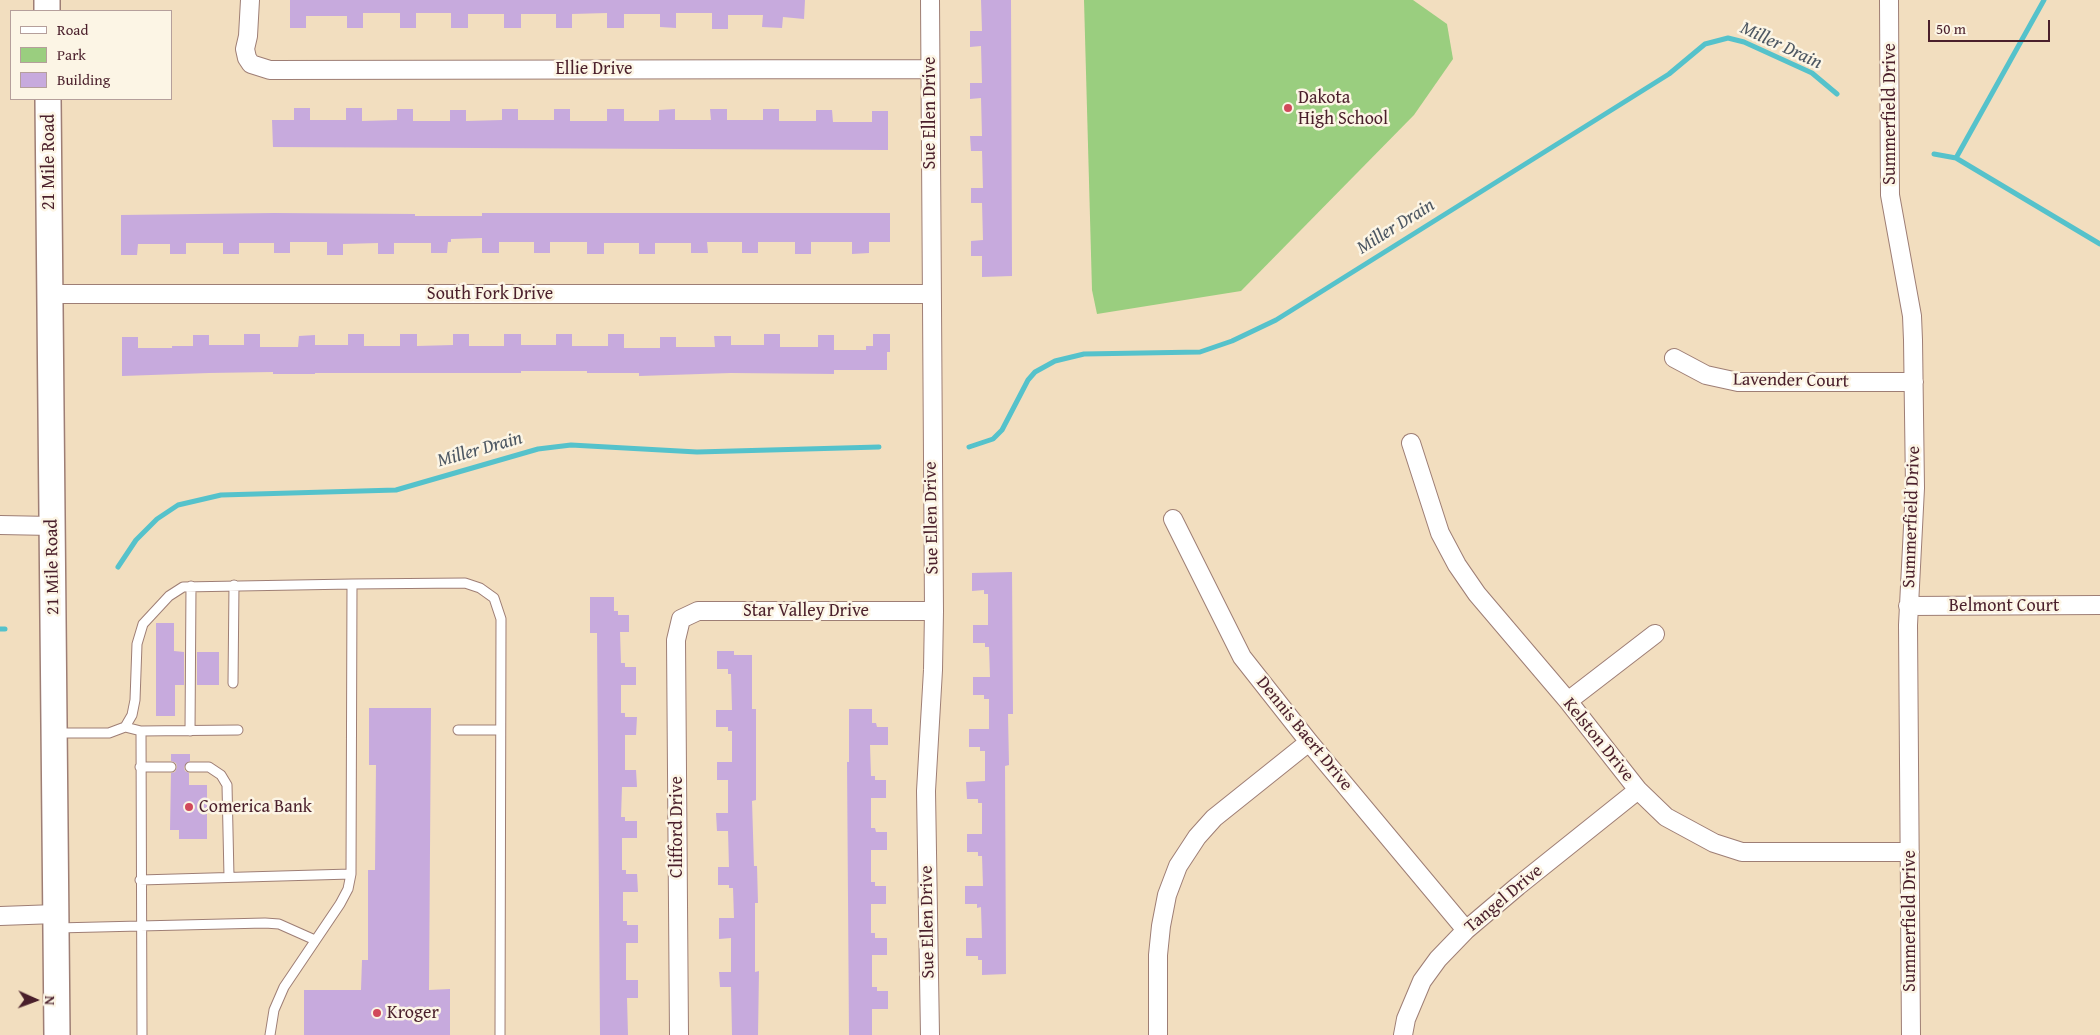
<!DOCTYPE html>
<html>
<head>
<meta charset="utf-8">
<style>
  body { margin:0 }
  #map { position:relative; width:2100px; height:1035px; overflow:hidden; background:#f2debf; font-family:"Gentium Book Plus",serif }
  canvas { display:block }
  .legend { position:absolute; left:10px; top:10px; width:162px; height:90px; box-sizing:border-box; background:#fcf5e5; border:1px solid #b59f9b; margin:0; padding:6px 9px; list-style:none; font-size:15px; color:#4a1f2b }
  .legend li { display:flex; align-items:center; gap:10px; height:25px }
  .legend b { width:25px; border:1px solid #b59f9b }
  .north { position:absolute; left:10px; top:975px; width:50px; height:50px; -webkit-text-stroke:4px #fcf5e5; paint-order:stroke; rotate:92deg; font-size:14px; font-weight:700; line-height:20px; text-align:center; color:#4a1f2b }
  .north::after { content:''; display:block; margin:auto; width:18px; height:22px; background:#4a1f2b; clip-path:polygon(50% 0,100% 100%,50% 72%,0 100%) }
  .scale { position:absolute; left:1928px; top:20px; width:122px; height:22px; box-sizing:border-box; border:2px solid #4a1f2b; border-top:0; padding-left:6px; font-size:15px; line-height:18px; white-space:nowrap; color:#4a1f2b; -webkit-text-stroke:4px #fcf5e5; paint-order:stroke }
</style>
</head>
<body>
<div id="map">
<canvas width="2100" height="1035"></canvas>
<ul class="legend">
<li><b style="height:6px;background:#fff"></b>Road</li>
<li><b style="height:14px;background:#9ace7f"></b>Park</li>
<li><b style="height:14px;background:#c7aadd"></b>Building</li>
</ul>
<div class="north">N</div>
<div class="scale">50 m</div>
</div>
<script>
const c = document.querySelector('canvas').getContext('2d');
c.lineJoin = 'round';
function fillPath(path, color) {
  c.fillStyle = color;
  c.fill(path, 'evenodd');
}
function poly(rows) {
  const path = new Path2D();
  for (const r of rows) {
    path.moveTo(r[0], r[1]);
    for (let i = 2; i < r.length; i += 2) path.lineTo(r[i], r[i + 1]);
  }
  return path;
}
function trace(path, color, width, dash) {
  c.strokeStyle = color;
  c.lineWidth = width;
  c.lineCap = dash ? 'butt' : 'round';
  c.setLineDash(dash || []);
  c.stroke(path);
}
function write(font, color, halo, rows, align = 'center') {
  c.font = font + ' "Gentium Book Plus",serif';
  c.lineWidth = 5;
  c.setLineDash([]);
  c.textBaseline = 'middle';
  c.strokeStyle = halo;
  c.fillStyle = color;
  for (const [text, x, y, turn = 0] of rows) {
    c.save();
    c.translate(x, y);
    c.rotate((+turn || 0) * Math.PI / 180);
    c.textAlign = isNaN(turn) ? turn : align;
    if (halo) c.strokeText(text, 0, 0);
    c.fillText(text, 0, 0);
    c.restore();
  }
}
const green = poly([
  [1084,0,1413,0,1447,24,1453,59,1414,115,1241,291,1097,314,1092,290]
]);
const stream = poly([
  [1934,154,1956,158,2100,244],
  [1956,158,2044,0],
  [969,447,993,439,1002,430,1028,380,1035,372,1055,361,1084,354,1200,352,1232,341,1276,320,1669,74,1705,44,1728,38,1744,42,1812,73,1837,94],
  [118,567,136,540,157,519,178,505,221,495,396,490,538,449,571,445,697,452,879,447],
  [0,629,5,629]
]);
const building = poly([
  [290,0,805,0,804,19,783,17,782,28,762,27,763,15,728,15,728,29,712,29,712,13,676,13,676,28,660,27,660,14,624,14,624,28,607,28,607,13,572,14,572,28,556,28,556,14,521,14,521,28,504,28,504,14,468,14,468,28,451,28,451,13,416,13,416,28,400,28,400,13,363,13,363,28,347,28,347,16,306,16,306,28,290,28],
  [981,0,1011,0,1012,276,982,277,982,256,971,256,971,241,983,240,982,203,971,203,971,188,983,188,982,151,971,151,970,136,982,136,981,98,970,99,970,83,982,83,981,46,970,47,970,31,982,31],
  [294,108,310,108,310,120,346,120,346,108,362,108,362,121,397,120,397,109,413,109,413,121,450,121,450,110,466,110,466,121,502,120,502,109,518,109,518,120,554,120,554,109,570,109,570,121,607,121,607,109,624,109,624,121,659,121,659,110,675,109,675,120,711,120,710,109,727,109,727,120,763,120,763,109,779,109,779,121,816,121,816,110,832,110,833,122,872,122,872,111,888,111,888,150,273,147,272,120,294,120],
  [274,213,415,214,415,216,482,216,482,213,890,213,890,242,869,242,869,253,852,254,852,242,811,242,811,254,795,254,795,242,758,242,758,253,742,253,742,242,707,242,708,253,691,253,691,243,655,243,655,254,639,254,639,243,604,243,604,254,587,254,587,242,550,242,550,253,534,253,534,242,499,242,499,253,482,253,482,238,451,239,451,242,448,242,447,253,431,253,431,243,394,243,394,254,378,254,378,243,343,244,343,255,327,255,327,242,290,242,290,253,274,253,274,243,239,243,239,254,223,254,223,243,186,243,186,254,170,254,170,244,138,244,137,255,121,255,121,215],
  [244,334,260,334,260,347,298,347,299,336,315,335,315,345,348,345,348,334,364,334,364,346,400,346,400,334,417,334,417,346,453,345,453,334,469,334,469,346,504,346,504,334,521,334,521,345,556,345,556,334,572,334,572,346,608,346,608,334,624,334,624,348,660,348,660,337,676,337,676,347,715,347,714,336,731,336,731,345,764,345,764,334,780,334,780,347,818,347,818,335,834,335,834,350,866,350,866,346,873,346,873,334,890,334,890,352,887,352,887,370,834,370,834,374,731,373,639,376,639,373,587,373,587,371,521,371,521,373,315,373,315,374,273,374,273,372,209,373,122,376,122,337,138,337,138,348,172,348,172,346,193,346,193,335,209,335,209,345,244,345],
  [1012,572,1013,714,1008,714,1009,765,1005,766,1006,974,982,975,982,960,978,960,978,956,966,956,966,938,982,938,981,907,977,908,977,904,965,904,965,886,983,886,982,856,978,856,978,852,967,852,967,834,982,834,982,803,978,803,978,799,967,799,966,782,985,781,985,751,980,751,980,747,969,747,969,729,989,729,989,699,984,699,984,695,973,695,973,677,990,677,989,647,985,647,985,643,973,643,973,625,988,625,988,594,984,594,984,590,972,591,972,573],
  [590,597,614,597,614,611,618,611,618,615,629,615,629,632,620,632,621,663,625,663,625,667,636,667,636,685,621,685,621,713,625,713,625,717,637,717,636,735,625,735,625,770,636,770,637,787,622,787,621,817,625,817,625,821,637,821,637,838,622,838,622,870,626,870,626,874,637,874,638,892,623,892,623,921,627,921,627,925,638,925,638,943,626,943,626,980,638,980,638,998,627,998,628,1035,600,1035,597,633,590,633],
  [156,623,174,623,174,651,184,652,184,685,175,685,175,716,156,716],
  [717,651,734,651,734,655,752,655,752,709,756,709,756,800,752,801,754,866,757,866,758,903,755,903,755,972,759,971,758,1035,732,1035,731,987,720,987,719,972,731,972,731,938,719,939,719,918,734,918,733,888,729,888,729,885,718,885,718,867,729,867,728,831,717,831,716,813,728,813,728,780,717,780,717,762,732,762,732,731,728,731,728,727,716,727,716,710,732,710,731,674,728,674,728,669,717,669],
  [197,652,219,652,219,685,197,685],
  [369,708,431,708,429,990,450,989,450,1035,304,1035,304,990,361,990,362,960,368,960,368,870,375,870,376,765,369,765],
  [849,709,872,709,872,723,876,723,877,727,888,727,888,745,870,745,871,776,875,776,875,780,886,780,886,798,871,798,871,828,875,828,876,832,887,832,887,850,871,850,871,882,875,882,875,886,886,886,886,904,871,904,871,933,875,933,875,938,887,938,887,955,872,955,872,987,877,987,877,991,888,991,888,1009,872,1009,872,1035,849,1035,847,762,849,762],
  [171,754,190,754,190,761,184,767,185,771,189,773,189,785,207,785,207,839,179,839,179,830,170,830,171,773,175,772,177,767,176,763,171,761]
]);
const lane = poly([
  [233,683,234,585],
  [125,727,141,731,238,730],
  [458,730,500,730],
  [141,731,142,1035],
  [190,731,191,586],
  [56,733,109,733,125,727,132,715,135,700,137,644,143,624,169,596,183,587,352,584],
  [140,767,171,767],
  [190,767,209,767,221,775,227,785,229,877],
  [140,880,351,874],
  [57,928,265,923,279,924,315,940],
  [270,1035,274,1010,284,987,340,904,348,889,351,874,352,584,465,583,480,588,494,598,501,619,500,1035]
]);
const street = poly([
  [250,0,248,36,245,49,247,58,251,64,270,70,930,69],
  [1889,0,1890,195,1912,316,1913,340,1915,488,1908,625,1911,1035],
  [50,294,931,294],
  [1674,358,1706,375,1738,382,1914,382],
  [1411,443,1440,533,1457,565,1477,594,1568,701,1638,790,1666,817,1714,843,1742,852,1910,852],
  [1173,519,1242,657,1309,742,1466,930],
  [0,525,52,526],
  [1908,606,2100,605],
  [1568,701,1655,634],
  [0,916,56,914],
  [679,1035,676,640,681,619,698,611,934,611],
  [930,1035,926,791,933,670,934,611,930,0],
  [1158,1035,1158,955,1161,926,1167,895,1178,866,1197,837,1214,818,1309,742],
  [1403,1035,1406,1019,1422,981,1438,959,1466,930,1518,886,1638,790]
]);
const secondary = poly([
  [47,0,47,11],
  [48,99,57,1035]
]);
const markers = [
  [1288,108,5,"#d1495b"],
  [189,807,5,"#d1495b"],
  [377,1013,5,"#d1495b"]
];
const streetNames = [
  ["Ellie Drive",594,69],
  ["Sue Ellen Drive",930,113,-90],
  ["Summerfield Drive",1890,114,-90],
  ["21 Mile Road",49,162,-90],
  ["South Fork Drive",490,294],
  ["Lavender Court",1791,381,1],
  ["Summerfield Drive",1912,517,-88],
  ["Sue Ellen Drive",932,518,-91],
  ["21 Mile Road",53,567,-91],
  ["Belmont Court",2004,606],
  ["Star Valley Drive",806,611],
  ["Dennis Baert Drive",1304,734,51],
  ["Kelston Drive",1598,740,51],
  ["Clifford Drive",677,827,-90],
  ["Tangel Drive",1504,899,-40],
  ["Summerfield Drive",1910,921,-90],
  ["Sue Ellen Drive",928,922,-91]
];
const poiNames = [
  ["Dakota",1298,98],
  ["High School",1298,119],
  ["Comerica Bank",199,807],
  ["Kroger",387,1013]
];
const waterNames = [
  ["Miller Drain",1781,46,25],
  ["Miller Drain",1396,227,-32],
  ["Miller Drain",480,450,-16]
];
fillPath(green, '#9ace7f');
trace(stream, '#55c2cb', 5);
fillPath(building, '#c7aadd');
trace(lane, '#9e7e75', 11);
trace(street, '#9e7e75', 20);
trace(secondary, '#9e7e75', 28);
trace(lane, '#fff', 9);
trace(street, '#fff', 18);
trace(secondary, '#fff', 25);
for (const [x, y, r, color] of markers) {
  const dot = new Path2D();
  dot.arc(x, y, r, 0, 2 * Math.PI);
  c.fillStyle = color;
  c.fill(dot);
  trace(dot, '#fcf5e5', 2);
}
write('18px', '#4a1f2b', '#fcf5e5', streetNames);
write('18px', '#4a1f2b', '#fcf5e5', poiNames, 'left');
write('italic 19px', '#4e5863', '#fcf5e5', waterNames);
</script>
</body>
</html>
